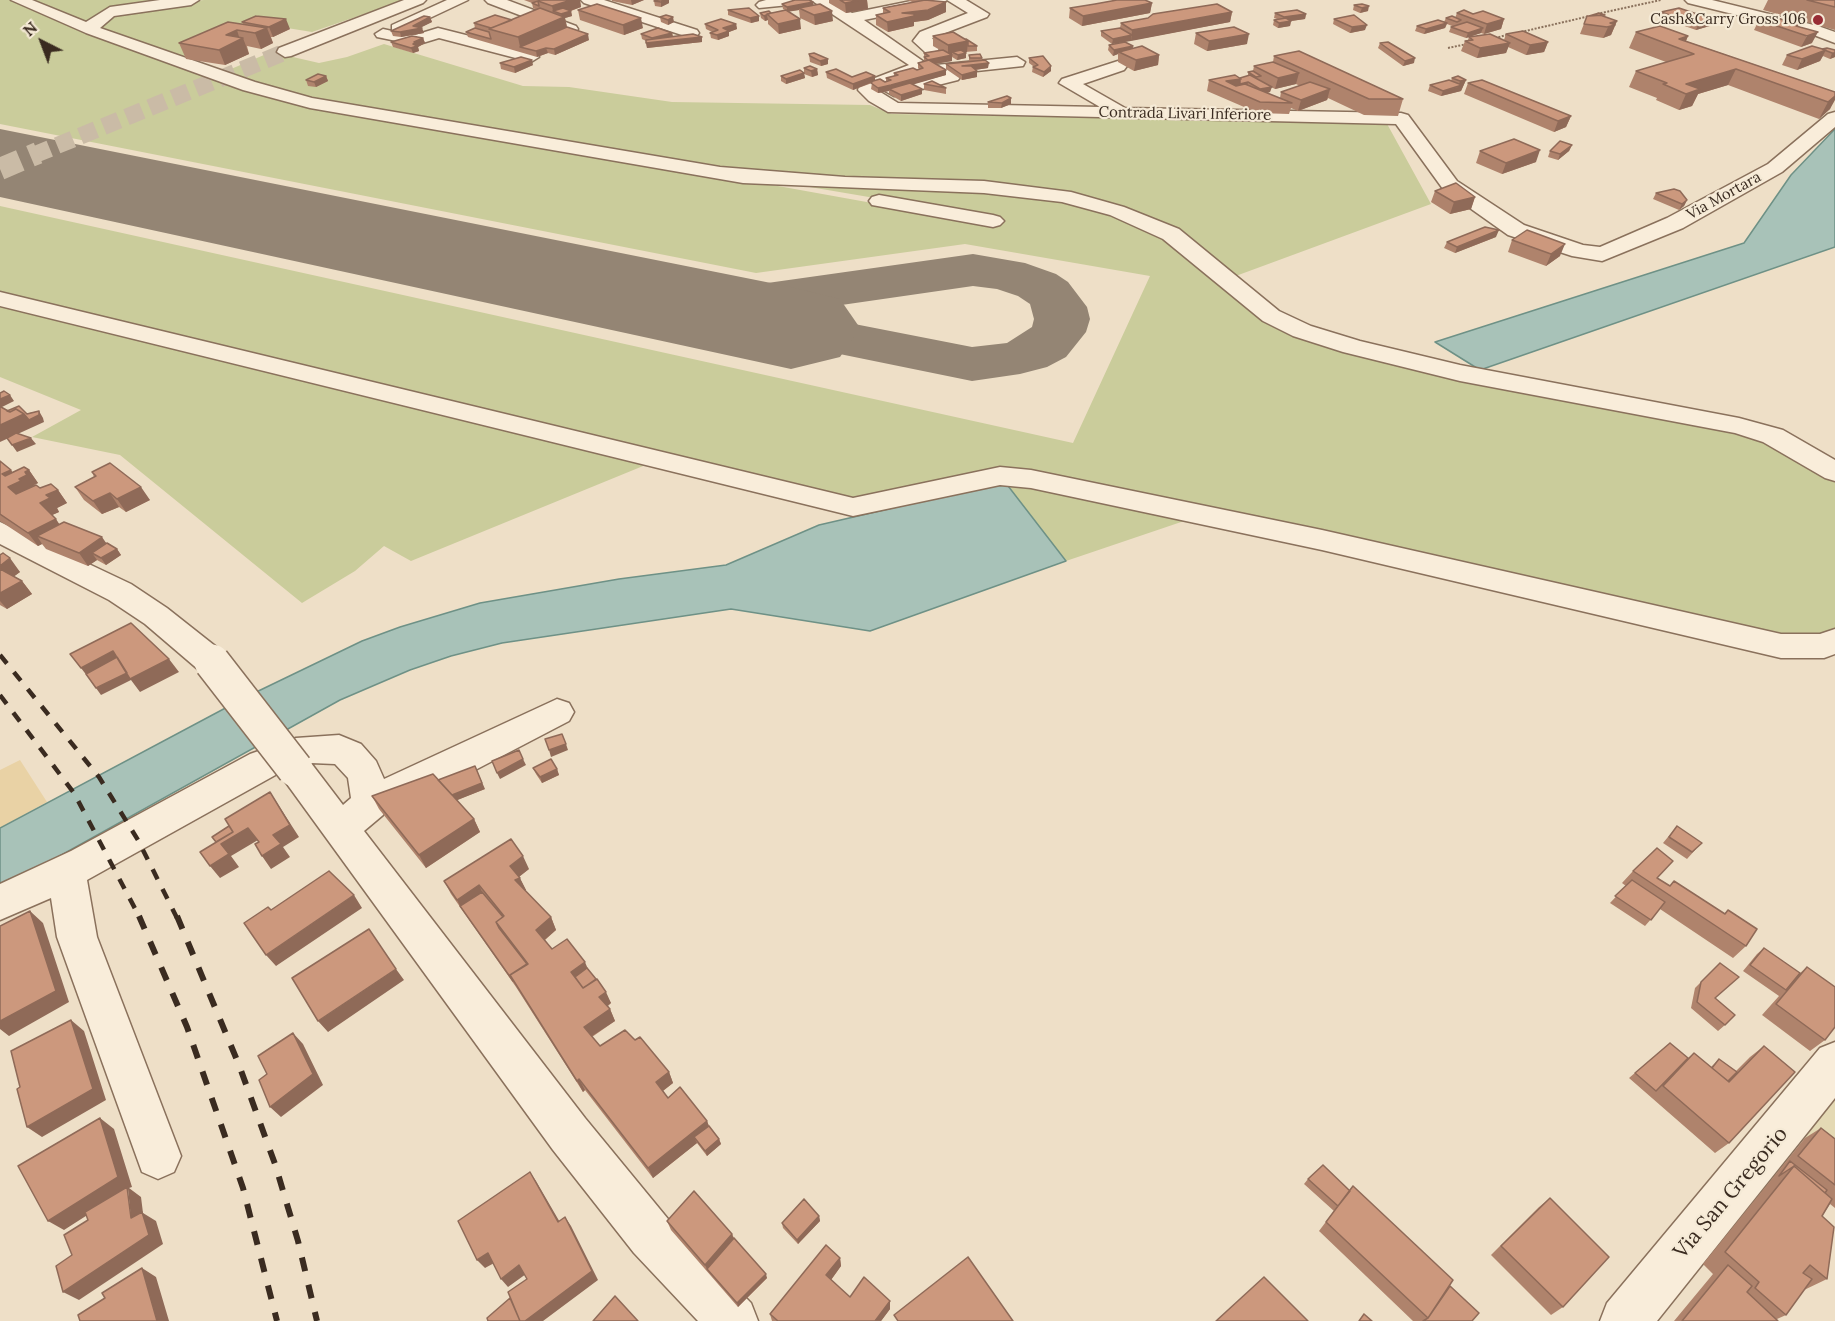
<!DOCTYPE html>
<html>
<head>
<meta charset="utf-8">
<style>
  body { margin:0 }
  #map { position:relative; width:1835px; height:1321px; overflow:hidden; background:#eedfc7; font-family:Lora,serif }
  canvas { display:block }
  .north { position:absolute; left:12px; top:12px; width:60px; height:60px; -webkit-text-stroke:4px #f5ead6; paint-order:stroke; rotate:318deg; font-size:16px; font-weight:700; line-height:24px; text-align:center; color:#3a2b20 }
  .north::after { content:''; display:block; margin:auto; width:21px; height:27px; background:#3a2b20; clip-path:polygon(50% 0,100% 100%,50% 72%,0 100%) }
</style>
</head>
<body>
<div id="map">
<canvas width="1835" height="1321"></canvas>
<div class="north">N</div>
</div>
<script>
const c = document.querySelector('canvas').getContext('2d');
c.lineJoin = 'round';
function fillPath(path, color) {
  c.fillStyle = color;
  c.fill(path, 'evenodd');
}
function poly(rows) {
  const path = new Path2D();
  for (const r of rows) {
    path.moveTo(r[0], r[1]);
    for (let i = 2; i < r.length; i += 2) path.lineTo(r[i], r[i + 1]);
  }
  return path;
}
function trace(path, color, width, dash) {
  c.strokeStyle = color;
  c.lineWidth = width;
  c.lineCap = dash ? 'butt' : 'round';
  c.setLineDash(dash || []);
  c.stroke(path);
}
function write(font, color, halo, rows, align = 'center') {
  c.font = font + ' Lora,serif';
  c.lineWidth = 4.5;
  c.setLineDash([]);
  c.textBaseline = 'middle';
  c.strokeStyle = halo;
  c.fillStyle = color;
  for (const [text, x, y, turn = 0] of rows) {
    c.save();
    c.translate(x, y);
    c.rotate((+turn || 0) * Math.PI / 180);
    c.textAlign = isNaN(turn) ? turn : align;
    if (halo) c.strokeText(text, 0, 0);
    c.fillText(text, 0, 0);
    c.restore();
  }
}
const farmland = poly([
  [1835,1091,1835,1162,1805,1138]
]);
const green = poly([
  [0,0,13,0,247,87,717,175,983,223,987,217,798,185,822,184,1063,197,1168,236,1301,333,1739,430,1835,476,1835,635,1778,641,1033,475,856,499,0,293,0,206,1073,443,1150,276,965,244,756,273,0,124],
  [27,0,176,0,107,11,86,22],
  [204,0,405,0,312,32,262,24,194,53,179,57,99,29,103,18,145,6],
  [384,44,523,86,569,87,672,102,870,105,892,114,1386,122,1431,204,1233,277,1207,252,1068,194,724,172,314,101,224,72,271,52,319,63,347,57],
  [0,305,648,464,411,561,384,546,355,571,302,603,120,455,32,437,81,410,0,377],
  [1005,482,1190,519,1066,561]
]);
const sand = poly([
  [20,760,47,802,0,828,0,770]
]);
const water = poly([
  [1835,129,1835,247,1480,370,1435,342,1744,243,1791,175,1835,129],
  [1005,482,1066,561,870,631,731,609,502,643,451,656,410,670,340,700,0,889,0,828,248,696,362,641,400,627,480,603,619,579,726,565,819,525,1005,482]
]);
const taxiway = poly([
  [973,254,1025,263,1056,274,1068,282,1087,307,1090,319,1086,332,1066,357,1047,367,1020,374,972,381,771,340,763,328,771,316,786,313,700,321,646,313,638,302,646,291,665,286,700,289,739,287,973,254],
  [973,286,997,289,1018,296,1030,304,1034,319,1032,327,1007,343,972,347,793,312,973,286]
]);
const runway = poly([
  [0,129,791,287,840,299,860,328,840,357,791,369,0,197,0,129]
]);
const minorTunnelFar1 = poly([
  [34,155,285,52]
]);
const minorTunnel = poly([
  [0,169,38,153]
]);
const path = poly([
  [1597,14,1661,0],
  [1521,32,1590,16],
  [1495,38,1511,34],
  [1448,48,1467,44]
]);
const minor = poly([
  [11,0,32,0,86,22,110,7,160,0,199,0,191,5,114,16,100,28,255,82,312,98,720,167,845,177,984,181,1071,192,1124,207,1179,229,1279,311,1311,326,1360,341,1460,365,1739,418,1783,430,1835,460,1835,481,1825,478,1763,442,1735,433,1460,381,1343,352,1293,336,1263,321,1163,239,1110,215,1062,202,984,193,743,183,310,108,243,90,86,33,11,0],
  [404,0,426,0,423,3,291,56,285,57,277,52,279,48,404,0],
  [447,0,468,0,400,32,415,35,438,28,537,53,539,57,531,62,439,38,416,45,377,37,375,34,383,29,392,31,392,25,447,0],
  [485,0,507,0,576,26,578,29,576,32,564,32,488,3,485,0],
  [581,0,604,0,697,30,699,33,697,36,685,36,584,3,581,0],
  [766,0,797,0,789,5,759,8,756,5,759,2,766,0],
  [811,0,830,0,852,13,916,0,947,0,939,5,864,20,927,64,920,74,877,90,898,103,1100,107,1059,83,1062,79,1118,61,1124,62,1127,66,1124,70,1083,84,1125,108,1401,113,1408,115,1457,181,1524,225,1583,245,1600,247,1667,218,1768,164,1828,114,1835,112,1835,127,1782,172,1683,228,1602,261,1572,256,1508,235,1443,189,1396,124,888,112,869,101,858,90,859,87,862,83,909,65,811,0],
  [947,0,966,0,989,14,987,17,932,38,939,48,937,52,925,52,913,41,920,32,968,13,947,0],
  [1685,0,1712,0,1818,26,1835,32,1835,43,1806,32,1688,3,1685,0],
  [1017,57,1025,62,1023,66,958,73,961,76,958,80,894,96,885,91,888,87,938,74,933,69,936,65,1017,57],
  [879,195,993,215,1000,217,1004,221,1000,225,993,227,872,205,869,201,872,197,879,195],
  [0,292,853,498,1000,467,1031,470,1322,530,1781,634,1820,634,1835,629,1835,654,1824,658,1781,658,1322,550,1031,488,1000,485,853,516,0,306,0,292],
  [0,522,131,584,167,608,224,653,229,662,224,671,212,674,200,671,145,624,109,600,0,544,0,522],
  [557,699,569,703,574,712,569,721,456,780,405,802,392,807,388,805,383,815,364,831,585,1118,668,1219,751,1303,758,1321,698,1321,634,1253,553,1150,279,773,87,880,97,937,181,1156,174,1172,158,1179,142,1172,57,937,51,898,0,920,0,884,71,851,250,754,296,738,339,735,361,744,376,761,384,779,557,699],
  [311,763,335,764,348,778,351,798,343,805,311,763],
  [1835,1042,1835,1098,1657,1321,1600,1321,1607,1303,1820,1048,1835,1042]
]);
const railFar1 = poly([
  [0,655,99,777,138,840,177,918],
  [0,695,74,793,140,918]
]);
const rail = poly([
  [139,916,187,1027,243,1188,277,1321],
  [177,916,239,1065,275,1164,298,1241,317,1321]
]);
const minorBridge = poly([
  [212,662,295,769]
]);
const wall = poly([
  [524,0,580,0,581,7,571,11,572,16,565,18,567,27,589,40,555,55,548,53,537,57,468,37,466,32,475,28,474,23,512,20,537,10,533,8,532,3],
  [612,0,644,0,632,5,612,1],
  [829,0,867,0,868,9,846,13,829,3],
  [907,0,920,0,946,12,928,20,914,22,914,26,888,32,876,25,876,15,883,14,883,8,912,2],
  [1768,0,1835,0,1835,30,1763,10],
  [654,1,669,3,661,7,655,6],
  [1152,3,1150,13,1082,26,1069,18,1070,8],
  [782,4,813,5,833,21,815,25,800,18,799,10,789,11,801,29,779,34,768,24,768,20,765,21,761,18,760,13,771,13,785,10,783,9],
  [1354,5,1368,11,1360,13,1353,10],
  [578,10,643,28,624,35,580,20],
  [728,10,759,21,751,23,728,15],
  [1232,12,1230,22,1112,44,1101,36,1101,31,1120,28,1121,23],
  [1661,12,1715,20,1713,25,1696,30,1659,17],
  [1275,13,1306,14,1305,19,1291,21,1290,26,1278,28,1273,25,1274,20,1277,19,1274,18],
  [1457,13,1473,14,1504,19,1501,29,1484,34,1481,33,1466,38,1449,32,1451,27,1452,26,1447,24,1445,28,1424,34,1415,31,1417,26,1444,22,1446,18,1455,18],
  [666,15,674,22,668,25,661,22,660,17],
  [1605,15,1604,17,1617,21,1611,35,1603,38,1580,34,1587,16],
  [430,17,432,22,421,27,424,33,401,37,393,36,391,31],
  [1334,19,1365,30,1350,33,1333,24],
  [1759,20,1798,25,1797,26,1812,43,1801,47,1754,30],
  [242,22,290,29,273,37,271,37,273,43,261,49,247,46,249,54,225,65,186,59,179,43,243,24],
  [705,24,736,24,737,29,729,32,729,36,718,40,711,38,710,33,712,32,706,29],
  [1636,32,1688,36,1686,41,1835,92,1830,109,1819,119,1728,85,1698,94,1692,106,1679,110,1656,100,1657,98,1629,87,1636,71,1666,62,1629,48],
  [672,33,673,36,702,42,647,48,646,41,642,39,641,34],
  [1196,33,1247,44,1207,51,1194,44],
  [1506,34,1548,42,1544,52,1526,55,1508,47,1506,53,1477,58,1461,51,1465,41,1468,40,1469,37,1504,40],
  [933,36,965,39,977,46,977,51,965,52,966,53,966,58,957,60,952,57,952,61,935,64,946,75,913,84,922,94,901,101,889,94,889,91,878,93,871,89,872,83,853,90,827,78,826,72,852,77,875,76,875,81,885,82,886,81,886,78,894,76,894,73,919,69,918,68,918,63,924,62,924,53,940,50,933,46],
  [423,38,425,43,418,47,419,51,413,53,393,47,391,42],
  [1380,43,1414,63,1403,66,1378,48],
  [1109,45,1133,46,1133,48,1159,55,1158,65,1134,71,1118,62,1118,54,1113,56,1108,50],
  [1822,49,1835,50,1835,57,1830,59,1823,56,1820,61,1797,70,1782,65,1787,55],
  [809,54,828,59,828,64,821,66,810,62],
  [969,55,982,58,982,60,988,68,975,70,977,71,977,77,962,80,946,69,946,64,969,61],
  [1274,56,1403,99,1398,116,1364,115,1328,98,1327,100,1298,111,1291,108,1289,114,1258,113,1207,91,1209,80,1240,78,1248,76,1248,72,1253,71,1254,66,1273,62],
  [1296,84,1300,86,1281,92,1280,98,1267,93,1270,92,1271,87,1275,89],
  [1029,58,1051,71,1043,77,1032,72,1033,66,1029,63],
  [500,63,533,65,515,73,501,69],
  [804,68,817,69,818,75,812,77,804,74,805,78,786,84,781,81,781,76,804,73],
  [326,76,328,81,316,87,308,86,306,80],
  [1452,78,1466,80,1461,91,1441,96,1428,91,1430,85,1451,81],
  [1468,83,1571,116,1566,127,1554,132,1464,94],
  [924,84,946,88,946,94,924,90],
  [1011,98,1011,104,1001,108,988,108,988,102],
  [1572,145,1569,151,1558,160,1548,157,1550,151],
  [1480,151,1536,162,1502,174,1476,163],
  [1435,191,1475,197,1471,209,1450,214,1431,202],
  [1656,193,1687,200,1684,206,1679,210,1653,199],
  [1496,237,1455,253,1444,248,1447,242],
  [1512,240,1560,256,1546,266,1508,252],
  [0,461,12,472,29,470,38,483,34,485,40,488,58,490,67,503,57,508,59,512,52,515,59,524,107,543,117,549,121,555,106,565,97,560,88,566,46,549,42,544,38,546,0,521],
  [92,472,150,500,126,512,119,507,102,514,84,500,75,487,94,477],
  [0,555,20,572,14,576,22,581,32,594,7,609,0,605],
  [533,768,557,769,559,775,542,783,536,774],
  [438,780,485,789,457,800,474,819,480,832,426,868,379,809,372,796],
  [1677,826,1696,849,1687,859,1663,843],
  [529,869,519,877,526,890,525,891,551,917,556,930,545,940,552,949,587,968,611,1003,608,1006,610,1009,615,1021,592,1037,600,1046,635,1040,669,1072,673,1083,663,1091,668,1098,707,1121,709,1126,719,1139,721,1144,707,1156,697,1143,653,1178,585,1090,583,1092,516,987,451,894,444,881],
  [1633,871,1658,878,1670,886,1724,914,1728,910,1746,946,1733,958,1660,909,1645,926,1610,903,1626,886,1622,883],
  [1764,948,1800,973,1807,967,1825,1040,1810,1051,1762,1015,1779,996,1743,971,1757,954],
  [1720,963,1715,999,1725,1025,1718,1031,1691,1008,1695,988],
  [1670,1043,1688,1058,1694,1053,1711,1067,1719,1059,1736,1071,1750,1057,1764,1046,1729,1143,1715,1153,1629,1078],
  [1821,1128,1835,1139,1835,1208,1830,1204,1822,1216,1827,1279,1804,1290,1786,1315,1777,1319,1778,1321,1674,1321,1713,1274,1703,1264,1805,1138],
  [1308,1179,1450,1286,1472,1321,1413,1321,1319,1231,1334,1211,1304,1184],
  [1550,1198,1563,1307,1551,1315,1491,1255,1539,1207],
  [819,1216,820,1221,798,1244,783,1228,782,1223],
  [667,1221,732,1234,734,1238,767,1278,738,1307,671,1230],
  [840,1258,841,1266,831,1280,850,1297,890,1309,881,1321,772,1321,770,1314]
]);
const shadedWall = poly([
  [571,0,580,0,581,7,561,14,553,11,554,16,552,6],
  [631,0,644,0,632,5],
  [664,0,669,0,669,3,661,7,661,2],
  [861,0,867,0,868,9,846,13,845,3],
  [813,2,814,7,799,8,799,10,787,12,787,7],
  [946,2,946,12,928,20,914,22,914,26,888,32,887,22,902,13],
  [1152,3,1150,13,1082,26,1083,16],
  [1369,6,1368,11,1360,13,1362,8],
  [571,11,572,16,565,18,568,32,520,47,521,52,518,37,562,18,561,14],
  [832,11,833,21,815,25,814,15],
  [1232,12,1230,22,1131,41,1132,30],
  [1306,14,1305,19,1291,21,1290,26,1278,28,1279,23,1283,22,1284,17],
  [767,15,768,20,765,21,764,16],
  [759,16,759,21,751,23,750,18],
  [430,17,432,22,420,28,422,28,424,33,401,37,400,32],
  [673,17,674,22,668,25,668,20],
  [641,18,643,28,624,35,623,25],
  [286,19,290,29,273,37,269,27],
  [800,19,801,29,779,34,778,24],
  [1504,19,1501,29,1484,34,1487,24],
  [1715,20,1713,25,1696,30,1698,25],
  [1617,21,1611,35,1603,38,1610,23],
  [1447,23,1445,28,1424,34,1426,29],
  [736,24,737,29,729,32,729,36,718,40,717,35,723,28],
  [1367,25,1365,30,1350,33,1352,27],
  [267,28,273,43,261,49,255,33],
  [1483,28,1481,33,1466,38,1468,33],
  [237,30,240,40,243,38,249,54,225,65,219,50,226,35],
  [1818,32,1812,43,1801,47,1807,36],
  [672,33,673,38,702,37,702,42,647,48,646,43,653,42,652,38],
  [588,34,589,40,555,55,554,49],
  [1249,34,1247,44,1207,51,1209,41],
  [1132,35,1131,41,1112,44,1113,39],
  [1688,36,1682,50,1679,39],
  [423,38,425,43,418,47,419,51,413,53,411,48,414,42],
  [968,41,967,52,956,54,952,52,952,55,948,56,948,45],
  [1548,42,1544,52,1526,55,1530,45],
  [1510,43,1506,53,1477,58,1480,48],
  [1133,46,1132,51,1119,52,1118,54,1113,56,1114,50],
  [546,48,548,53,537,57,536,51],
  [1826,50,1820,61,1797,70,1802,59],
  [966,53,966,58,957,60,958,55],
  [1832,53,1835,53,1835,57,1830,59],
  [952,55,952,61,928,65,928,60],
  [1159,55,1158,65,1134,71,1136,60],
  [1415,58,1414,63,1403,66,1405,61],
  [828,59,828,64,821,66,820,61],
  [532,60,533,65,515,73,514,67],
  [989,63,988,68,961,72,962,66],
  [1051,66,1051,71,1043,77,1044,72],
  [817,69,818,75,812,77,811,71],
  [1736,69,1728,85,1698,94,1692,106,1679,110,1686,94,1686,84],
  [946,70,946,75,891,91,889,89,889,91,878,93,878,88],
  [977,71,977,77,962,80,962,75],
  [804,73,805,78,786,84,786,79],
  [1299,73,1296,84,1275,89,1278,78],
  [326,76,328,81,316,87,314,82],
  [875,76,875,81,853,90,853,84],
  [1241,79,1248,82,1247,88,1233,90,1226,81],
  [1466,80,1461,91,1441,96,1443,91,1458,87,1460,81],
  [1272,87,1270,92,1259,95,1260,89],
  [922,89,922,94,901,101,901,95],
  [1330,89,1327,100,1298,111,1301,100],
  [1835,96,1835,100,1830,109,1819,119,1828,102],
  [1011,98,1011,104,1001,108,1002,103],
  [1571,116,1566,127,1554,132,1558,121],
  [1572,145,1569,151,1558,160,1560,154],
  [1540,150,1536,162,1502,174,1506,163],
  [1475,197,1471,209,1450,214,1454,202],
  [1687,200,1684,206,1679,210,1682,204],
  [1499,230,1496,237,1455,253,1457,247],
  [1565,244,1560,256,1546,266,1551,254],
  [10,395,14,401,0,408,0,399],
  [39,411,43,418,44,422,0,442,0,425,24,414],
  [31,438,36,444,17,452,12,445],
  [11,470,19,482,19,479,25,472,29,470,38,483,34,485,17,500,8,487,2,474],
  [141,487,150,500,126,512,117,499],
  [58,490,67,503,57,508,59,512,50,516,40,503,46,495],
  [110,493,119,507,102,514,93,501],
  [56,519,65,533,37,536,42,544,38,546,28,533],
  [102,537,111,550,92,553,97,560,88,566,79,553],
  [117,549,121,555,106,565,101,558],
  [10,558,20,572,8,581,0,571,0,566],
  [22,581,32,594,7,609,0,601,0,593],
  [113,651,123,664,91,681,81,668],
  [169,659,179,672,140,692,131,680,101,695,96,688,129,672],
  [566,744,568,750,551,757,549,750],
  [523,759,526,765,500,779,497,773],
  [475,766,485,789,455,801,451,795],
  [557,769,559,775,542,783,540,777],
  [270,792,299,837,283,847,290,857,271,869,262,856,273,835],
  [474,819,480,832,426,868,419,855],
  [248,828,258,840,231,856,239,867,220,878,210,866,221,844],
  [523,856,529,869,516,879,510,866],
  [520,878,526,890,521,893,515,880],
  [479,885,485,898,460,906,457,900],
  [354,895,362,908,276,966,266,955],
  [30,911,43,923,69,1002,9,1036,0,1029,0,1021],
  [551,917,556,930,542,942,536,930],
  [585,962,590,974,577,982,571,972],
  [396,969,404,980,328,1032,318,1021],
  [606,992,611,1003,604,1008,599,997],
  [610,1009,615,1021,589,1038,584,1027],
  [71,1020,84,1031,106,1100,42,1137,27,1127],
  [293,1033,303,1044,323,1085,281,1117,270,1107],
  [669,1072,673,1083,660,1093,656,1082],
  [579,1079,585,1090,583,1092,577,1081],
  [100,1118,114,1129,132,1187,129,1188,141,1197,143,1213,156,1221,163,1244,79,1300,63,1292,131,1218,128,1189,64,1230,48,1221],
  [707,1121,711,1132,694,1137,697,1143,653,1178,648,1168],
  [719,1139,721,1144,707,1156,705,1151],
  [530,1172,536,1181,565,1231,558,1222],
  [819,1216,820,1221,798,1244,797,1240],
  [565,1217,571,1226,598,1280,543,1321,525,1321],
  [732,1234,735,1243,707,1269,705,1265],
  [488,1253,496,1262,485,1268,477,1260],
  [840,1258,841,1266,828,1284,826,1275],
  [519,1265,526,1274,508,1287,501,1279],
  [142,1268,156,1277,169,1321,157,1321],
  [766,1274,767,1278,738,1307,737,1303],
  [890,1301,890,1309,881,1321,875,1321]
]);
const building = poly([
  [540,0,571,0,552,6,538,1,540,0],
  [655,0,664,0,661,2,654,1,655,0],
  [795,0,809,0,813,2,787,7,782,4,795,0],
  [840,0,861,0,845,3,840,0],
  [925,0,946,2,928,10,902,13,914,14,914,16,887,22,876,15,890,12,883,8,925,0],
  [1117,0,1145,0,1152,3,1083,16,1070,8,1095,4,1117,0],
  [1807,0,1835,0,1835,7,1807,0],
  [538,1,539,6,532,3,538,1],
  [597,4,641,18,623,25,578,10,597,4],
  [820,4,832,11,814,15,799,8,820,4],
  [1217,4,1232,12,1132,30,1121,23,1148,18,1153,14,1217,4],
  [1362,4,1369,6,1362,8,1354,5,1362,4],
  [540,8,564,17,518,37,489,29,540,8],
  [563,8,571,11,561,14,553,11,563,8],
  [749,8,759,16,750,18,728,10,749,8],
  [1679,8,1715,20,1698,25,1661,12,1679,8],
  [786,10,800,19,778,24,767,14,786,10],
  [1297,10,1306,14,1284,17,1275,13,1297,10],
  [1464,10,1473,14,1483,11,1504,19,1487,24,1457,13,1464,10],
  [769,11,771,13,764,16,760,13,769,11],
  [1599,13,1605,15,1589,16,1599,13],
  [495,15,512,20,491,28,474,23,495,15],
  [666,15,673,17,668,20,660,17,666,15],
  [1354,15,1367,25,1352,27,1334,19,1354,15],
  [1600,15,1617,21,1610,23,1615,25,1607,27,1584,24,1587,16,1600,15],
  [256,16,286,19,269,27,242,22,256,16],
  [424,16,430,17,413,26,422,28,400,32,391,31,424,16],
  [1452,16,1461,20,1457,22,1446,18,1452,16],
  [1772,16,1798,25,1796,26,1818,32,1807,36,1759,20,1772,16],
  [1286,18,1291,21,1279,23,1274,20,1286,18],
  [721,19,736,24,723,28,729,31,717,35,710,33,718,30,705,24,721,19],
  [1438,20,1447,23,1426,29,1417,26,1438,20],
  [228,22,267,28,255,33,237,30,226,35,243,38,219,50,179,43,228,22],
  [1467,22,1483,28,1468,33,1451,27,1467,22],
  [1660,26,1688,36,1679,39,1835,92,1835,96,1828,102,1736,69,1686,84,1700,89,1686,94,1663,84,1667,83,1636,71,1694,54,1636,32,1660,26],
  [567,27,588,34,554,49,546,48,536,51,520,47,567,27],
  [1234,27,1249,34,1209,41,1196,33,1234,27],
  [475,28,489,32,491,39,466,32,475,28],
  [658,28,672,33,652,38,641,34,658,28],
  [1120,28,1132,35,1113,39,1101,31,1120,28],
  [1523,31,1548,42,1530,45,1506,34,1523,31],
  [953,32,968,41,948,45,933,36,953,32],
  [693,34,702,37,646,43,646,40,693,34],
  [1490,34,1510,43,1480,48,1465,41,1473,40,1469,37,1490,34],
  [412,36,423,38,414,42,416,43,413,44,417,46,411,48,391,42,412,36],
  [965,39,966,39,977,46,968,46,968,41,965,39],
  [1125,42,1133,46,1114,50,1109,45,1125,42],
  [1388,42,1415,58,1405,61,1380,43,1388,42],
  [1142,46,1159,55,1136,60,1119,52,1142,46],
  [1812,46,1826,50,1802,59,1787,55,1812,46],
  [1827,48,1835,50,1835,53,1832,53,1822,49,1827,48],
  [943,50,952,55,928,60,924,57,929,56,924,53,943,50],
  [961,50,966,53,958,55,952,52,961,50],
  [1299,51,1403,99,1369,99,1274,56,1299,51],
  [814,53,828,59,820,61,810,56,809,54,814,53],
  [980,54,982,58,970,58,969,55,980,54],
  [1043,56,1051,66,1044,72,1033,67,1038,65,1029,58,1043,56],
  [521,57,532,60,514,67,500,63,521,57],
  [929,60,946,70,891,85,878,88,871,83,873,81,880,79,885,82,891,80,886,78,898,75,894,73,913,68,917,70,923,68,918,63,929,60],
  [985,60,989,63,962,66,971,66,977,71,962,75,946,64,985,60],
  [1273,62,1299,73,1278,78,1254,66,1273,62],
  [810,66,817,69,811,71,804,68,810,66],
  [836,69,852,77,866,72,875,76,853,84,826,72,836,69],
  [800,70,804,73,786,79,781,76,800,70],
  [1253,71,1261,76,1256,77,1248,72,1253,71],
  [318,74,326,76,314,82,306,80,318,74],
  [1235,75,1241,79,1226,81,1236,86,1245,84,1292,103,1260,102,1209,80,1235,75],
  [1250,75,1272,87,1260,89,1248,82,1240,84,1240,78,1250,75],
  [1458,76,1466,80,1460,81,1452,78,1458,76],
  [1449,80,1462,85,1443,91,1430,85,1449,80],
  [1482,80,1571,116,1558,121,1468,83,1482,80],
  [932,81,946,88,924,84,932,81],
  [1310,82,1330,89,1301,100,1281,92,1310,82],
  [910,83,922,89,901,95,889,89,910,83],
  [1007,96,1011,98,1002,103,988,102,1007,96],
  [1514,139,1540,150,1506,163,1480,151,1514,139],
  [1560,141,1572,145,1560,154,1550,151,1560,141],
  [1456,183,1475,197,1454,202,1435,191,1456,183],
  [1674,189,1680,191,1687,200,1682,204,1656,193,1674,189],
  [1485,227,1499,230,1457,247,1447,242,1485,227],
  [1527,230,1565,244,1551,254,1512,240,1527,230],
  [4,391,10,395,0,399,0,393,4,391],
  [19,406,27,414,39,411,39,415,29,420,24,414,16,409,10,412,7,411,19,406],
  [0,407,1,407,10,412,16,409,24,414,0,425,0,407],
  [16,433,31,438,12,445,7,438,16,433],
  [0,461,11,470,2,474,5,476,24,467,29,470,25,472,27,475,19,479,21,481,8,487,16,494,36,485,40,488,51,484,58,490,46,495,50,498,40,503,56,519,28,533,0,514,0,461],
  [110,463,141,487,117,499,110,493,93,501,75,487,96,476,92,472,110,463],
  [64,522,102,537,79,553,37,536,64,522],
  [107,543,117,549,101,558,92,553,107,543],
  [3,553,10,558,0,566,0,555,3,553],
  [0,569,22,581,0,593,0,569],
  [131,623,169,659,130,679,113,651,81,668,70,654,131,623],
  [117,657,127,673,96,688,86,674,117,657],
  [562,734,566,744,549,750,545,739,562,734],
  [519,750,523,759,497,773,492,761,519,750],
  [551,759,557,769,540,777,533,768,551,759],
  [475,766,482,783,452,795,438,780,475,766],
  [433,774,474,819,419,855,372,796,433,774],
  [270,792,290,825,273,835,281,844,262,856,255,844,259,842,248,828,221,844,229,854,210,866,200,852,233,832,225,819,270,792],
  [229,826,233,832,216,842,212,837,229,826],
  [1677,826,1702,843,1692,852,1669,837,1677,826],
  [511,839,523,856,510,866,520,878,515,880,551,917,536,930,552,949,567,939,585,962,571,972,583,988,597,979,606,992,599,997,610,1009,584,1027,600,1046,625,1030,635,1040,640,1037,669,1072,656,1082,668,1098,680,1087,707,1121,648,1168,579,1079,577,1081,510,975,528,964,496,922,504,916,479,885,457,900,444,881,511,839],
  [1657,848,1673,861,1657,878,1670,886,1674,881,1725,914,1728,910,1757,929,1746,946,1633,871,1657,848],
  [329,871,354,895,266,955,244,923,268,907,271,910,329,871],
  [1632,880,1665,902,1651,920,1615,896,1632,880],
  [482,892,503,917,496,922,499,928,527,964,510,975,513,981,460,906,482,892],
  [30,911,56,991,0,1021,0,926,30,911],
  [369,929,396,969,318,1021,292,978,369,929],
  [1764,948,1800,973,1786,990,1750,965,1764,948],
  [1720,963,1739,977,1715,998,1735,1015,1725,1025,1697,1002,1701,982,1720,963],
  [1807,967,1835,987,1835,1027,1825,1040,1776,1004,1807,967],
  [587,968,596,979,583,988,575,977,587,968],
  [71,1020,93,1089,27,1127,17,1089,20,1087,11,1051,71,1020],
  [293,1033,313,1074,270,1107,259,1080,267,1074,258,1056,293,1033],
  [1670,1043,1688,1058,1656,1091,1635,1073,1670,1043],
  [1764,1046,1795,1072,1729,1143,1663,1086,1694,1053,1729,1082,1764,1046],
  [1719,1059,1737,1072,1728,1081,1712,1068,1719,1059],
  [100,1118,118,1177,48,1221,18,1166,100,1118],
  [709,1126,719,1139,705,1151,694,1137,709,1126],
  [1821,1128,1835,1139,1835,1185,1798,1156,1821,1128],
  [1790,1161,1827,1190,1825,1193,1794,1166,1779,1176,1790,1161],
  [1323,1165,1350,1191,1338,1206,1308,1179,1323,1165],
  [1794,1166,1832,1199,1822,1216,1834,1227,1827,1279,1810,1265,1803,1273,1812,1279,1786,1315,1755,1288,1759,1282,1725,1252,1794,1166],
  [530,1172,558,1222,565,1217,592,1271,525,1321,520,1321,508,1292,527,1279,519,1265,501,1279,488,1253,477,1260,458,1221,530,1172],
  [1353,1186,1453,1280,1428,1318,1326,1222,1353,1186],
  [127,1187,131,1218,142,1212,149,1235,63,1292,56,1266,72,1255,64,1235,88,1220,85,1212,127,1187],
  [694,1191,732,1234,705,1265,667,1221,694,1191],
  [1550,1198,1609,1257,1563,1307,1501,1246,1550,1198],
  [804,1199,819,1216,797,1240,782,1223,804,1199],
  [734,1238,766,1274,737,1303,707,1269,734,1238],
  [826,1245,840,1258,826,1275,850,1297,864,1277,890,1301,875,1321,778,1321,770,1314,826,1245],
  [968,1257,1013,1321,898,1321,894,1315,968,1257],
  [1728,1265,1752,1286,1747,1292,1778,1321,1682,1321,1728,1265],
  [142,1268,157,1321,80,1321,78,1315,105,1298,102,1293,142,1268],
  [1264,1277,1308,1321,1216,1321,1264,1277],
  [1450,1286,1479,1313,1472,1321,1423,1321,1428,1318,1450,1286],
  [615,1296,638,1321,593,1321,615,1296],
  [510,1298,520,1321,488,1321,487,1318,510,1298],
  [1364,1314,1372,1321,1359,1321,1364,1314]
]);
const markers = [
  [1818,20,6,"#982d35"]
];
const farPoinames = [
  ["Cash&Carry Gross 106",1806,20]
];
const farStreetnames = [
  ["Contrada Livari Inferiore",1185,114,1],
  ["Via Mortara",1724,196,-29]
];
const nearStreetnames = [
  ["Via San Gregorio",1731,1193,-50]
];
fillPath(farmland, '#e4d9b4');
fillPath(green, '#cacc9b');
fillPath(sand, '#e9d2a5');
fillPath(water, '#a8c2b8');
trace(water, '#6e9186', 1.5);
fillPath(taxiway, '#948574');
fillPath(runway, '#948574');
trace(minorTunnelFar1, '#cabba6', 17, [17, 8]);
trace(minorTunnel, '#cabba6', 22, [22, 11]);
trace(minor, '#8a715c', 3);
trace(path, '#8a715c', 2, [2, 1.5]);
fillPath(minor, '#f9edda');
trace(railFar1, '#3a2b20', 4.5, [11, 11]);
trace(rail, '#3a2b20', 6, [14, 14]);
trace(minorBridge, '#8a715c', 38, []);
trace(minorBridge, '#f9edda', 35);
fillPath(wall, '#af836c');
fillPath(shadedWall, '#8f6a58');
fillPath(building, '#cc987d');
trace(building, '#8f6a58', 1.5);
for (const [x, y, r, color] of markers) {
  const dot = new Path2D();
  dot.arc(x, y, r, 0, 2 * Math.PI);
  c.fillStyle = color;
  c.fill(dot);
  trace(dot, '#f5ead6', 2);
}
write('15px', '#3a2b20', '#f5ead6', farPoinames, 'right');
write('15px', '#3a2b20', '#f5ead6', farStreetnames);
write('21px', '#3a2b20', '#f5ead6', nearStreetnames);
</script>
</body>
</html>
